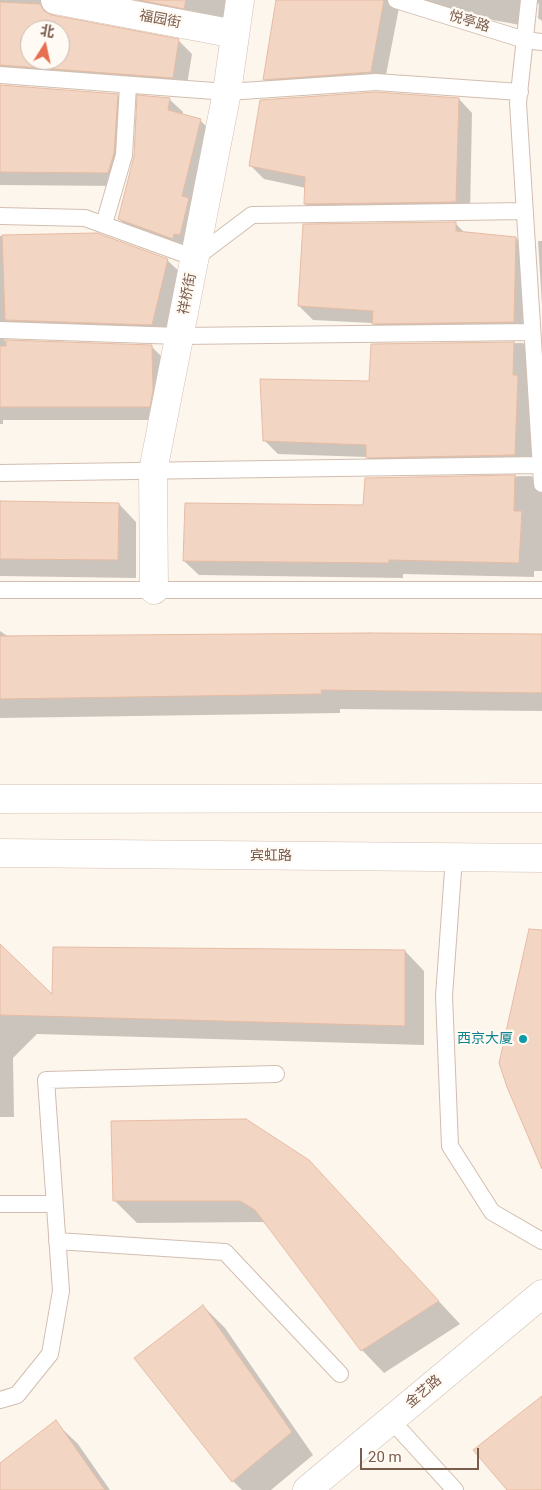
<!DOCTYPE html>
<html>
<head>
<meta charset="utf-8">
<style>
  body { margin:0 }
  #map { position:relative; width:542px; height:1490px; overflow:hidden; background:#fdf6ec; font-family:Roboto,"Noto Sans SC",sans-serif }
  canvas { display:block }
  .north { position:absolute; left:20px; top:20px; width:50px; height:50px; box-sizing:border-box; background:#fffaf3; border:1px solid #cabbb1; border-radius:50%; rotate:10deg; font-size:14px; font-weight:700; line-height:20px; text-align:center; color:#7a5c4d }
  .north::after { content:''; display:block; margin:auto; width:18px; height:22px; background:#e76f51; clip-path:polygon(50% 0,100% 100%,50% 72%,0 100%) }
  .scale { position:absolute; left:360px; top:1448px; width:119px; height:22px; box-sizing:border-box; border:2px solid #7a5c4d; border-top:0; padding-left:6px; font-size:15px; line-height:18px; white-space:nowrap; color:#7a5c4d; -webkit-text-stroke:4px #fffaf3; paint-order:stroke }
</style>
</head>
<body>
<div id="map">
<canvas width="542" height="1490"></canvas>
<div class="north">北</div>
<div class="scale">20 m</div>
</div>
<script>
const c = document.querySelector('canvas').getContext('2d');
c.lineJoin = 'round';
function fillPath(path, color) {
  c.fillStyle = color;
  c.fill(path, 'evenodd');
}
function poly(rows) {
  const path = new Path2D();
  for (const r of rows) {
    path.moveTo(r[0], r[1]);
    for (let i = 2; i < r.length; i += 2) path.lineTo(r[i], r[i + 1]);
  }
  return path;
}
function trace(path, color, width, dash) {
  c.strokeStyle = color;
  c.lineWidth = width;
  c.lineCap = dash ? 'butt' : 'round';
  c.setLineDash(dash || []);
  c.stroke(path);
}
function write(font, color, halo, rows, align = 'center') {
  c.font = font + ' Roboto,"Noto Sans SC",sans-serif';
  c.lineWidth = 4.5;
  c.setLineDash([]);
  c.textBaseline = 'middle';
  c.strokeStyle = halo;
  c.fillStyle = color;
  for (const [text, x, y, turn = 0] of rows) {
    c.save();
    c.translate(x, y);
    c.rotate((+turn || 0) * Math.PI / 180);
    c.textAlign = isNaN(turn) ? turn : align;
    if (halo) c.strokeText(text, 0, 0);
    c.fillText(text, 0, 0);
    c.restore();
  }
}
const shadow = poly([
  [0,0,61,0,53,11,53,17,179,41,192,54,186,91,123,86,112,75,0,69],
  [30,30,60,30,60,60,30,60],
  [84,0,246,0,236,22],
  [277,0,542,0,542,21,538,18,539,3,534,8,531,27,400,3,384,85,278,93,264,79],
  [117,95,131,109,122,186,0,185,0,109],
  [169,99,183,112,182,115,200,120,214,134,193,248,133,233,119,219],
  [459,99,472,113,470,215,319,217,305,204,306,188,264,179,251,166],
  [455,223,465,233,516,238,530,252,535,335,387,337,373,323,313,320,299,306],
  [97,234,167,260,181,273,165,338,8,335,4,341,151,346,165,360,163,420,3,420,3,424,0,424,0,236],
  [542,234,542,305,538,241,542,241],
  [523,343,536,357,542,468,381,471,367,457,278,454,264,440,371,382,372,345],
  [531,476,542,487,542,571,534,571,534,577,403,574,403,578,199,575,184,561,365,507,366,479],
  [0,502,119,504,136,522,136,578,0,576],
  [0,631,9,637,542,635,542,711,340,709,340,713,0,718],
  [405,951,424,971,424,1045,37,1034,13,1058,14,1117,0,1117,0,956,54,997],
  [308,1161,460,1324,384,1373,362,1350,268,1226,263,1222,137,1223,114,1200],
  [203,1306,225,1328,313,1455,271,1490,242,1490,233,1481],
  [55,1422,78,1444,110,1490,1,1490,0,1464]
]);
const building = poly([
  [139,0,186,0,184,9,139,0],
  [276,0,384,0,371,72,263,80,276,0],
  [0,2,40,4,44,11,52,15,179,39,173,78,0,65,0,2],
  [30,30,60,30,60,60,30,60,30,30],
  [0,85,118,94,114,153,108,173,0,172,0,85],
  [376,92,459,98,456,202,304,204,305,177,249,166,260,100,376,92],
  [137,95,170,98,168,110,201,119,182,196,189,198,180,235,174,234,173,239,118,219,134,156,137,95],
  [456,222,456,231,516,237,514,322,372,324,373,311,298,306,303,224,456,222],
  [97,233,168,259,152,325,5,320,2,235,97,233],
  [6,340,152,345,153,390,150,407,0,407,0,346,6,346,6,340],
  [514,342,513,375,518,375,515,455,366,458,366,445,263,441,260,379,369,381,371,344,514,342],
  [515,475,514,511,522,511,519,563,389,560,389,563,183,561,185,503,363,505,365,478,515,475],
  [0,501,119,503,118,560,0,559,0,501],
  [369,633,542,634,542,693,321,690,322,694,0,699,0,636,369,633],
  [529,929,542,930,542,1169,507,1087,499,1063,529,929],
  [0,944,52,994,53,947,405,950,405,1026,0,1015,0,944],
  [246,1119,309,1160,439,1301,361,1351,255,1210,240,1201,113,1201,111,1121,246,1119],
  [203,1305,292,1432,232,1482,134,1358,203,1305],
  [542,1396,542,1490,507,1490,473,1450,542,1396],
  [56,1420,105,1490,0,1490,0,1463,56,1420]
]);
const service = poly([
  [396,0,525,40,542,42],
  [529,0,518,103,542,484],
  [0,75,227,92,376,82,520,92],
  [0,216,85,218,195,258,252,215,525,211],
  [104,224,124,155,128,86],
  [0,330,180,336,532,332],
  [0,473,540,465],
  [0,590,542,590],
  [454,857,444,996,450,1146,492,1212,542,1241],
  [0,1204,54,1204],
  [57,1241,225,1252,340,1374],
  [0,1400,17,1395,50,1354,61,1291,46,1080,276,1074],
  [391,1420,455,1490]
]);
const minor = poly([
  [55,0,235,34],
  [154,590,153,471,227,92,240,0],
  [307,1490,542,1294]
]);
const secondary = poly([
  [0,799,542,798],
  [0,853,542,858]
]);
const markers = [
  [523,1039,5,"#0f9aa8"]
];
const streetNames = [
  ["福园街",160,20,11],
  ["悦亭路",469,22,17],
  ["祥桥街",188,294,-79],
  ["宾虹路",271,856],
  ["金艺路",424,1392,-40]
];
const cultureNames = [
  ["西京大厦",513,1039]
];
fillPath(shadow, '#0003');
fillPath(building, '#f3d5c3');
trace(building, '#e6bba3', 1);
trace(service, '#d1beb0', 18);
trace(minor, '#d1beb0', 29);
trace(secondary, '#d6c0b0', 29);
trace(service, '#fff', 16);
trace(minor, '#fff', 28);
trace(secondary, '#fff', 28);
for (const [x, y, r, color] of markers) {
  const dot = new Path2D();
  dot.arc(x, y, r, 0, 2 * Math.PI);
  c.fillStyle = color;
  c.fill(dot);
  trace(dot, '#fffaf3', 2);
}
write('14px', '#7a5c4d', '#fffaf3', streetNames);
write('14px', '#0d838f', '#fffaf3', cultureNames, 'right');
</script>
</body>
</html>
